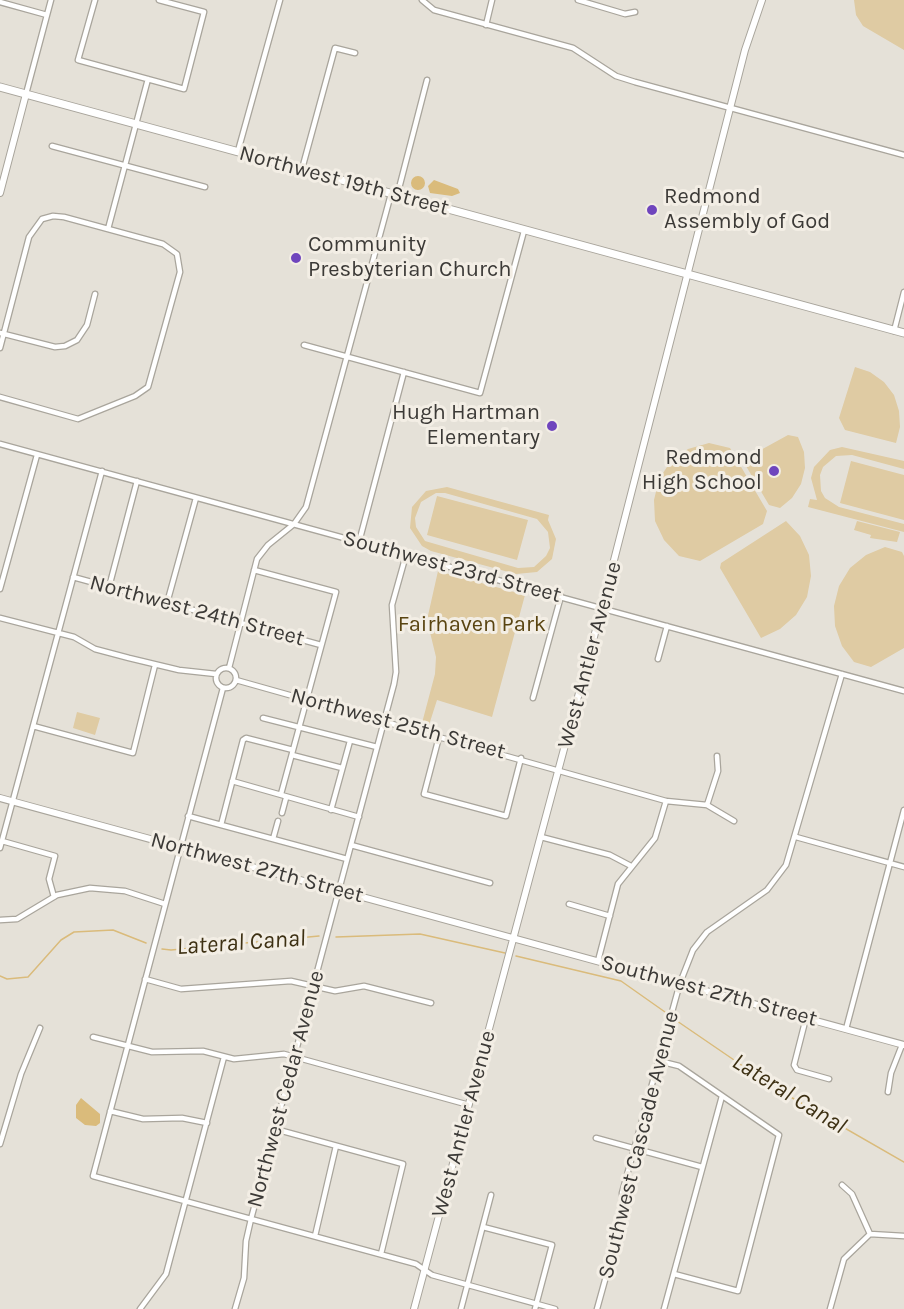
<!DOCTYPE html>
<html>
<head>
<meta charset="utf-8">
<style>
  body { margin:0 }
  canvas { display:block; background:#e5e1d8 }
</style>
</head>
<body>
<canvas width="904" height="1309"></canvas>
<script>
const c = document.querySelector('canvas').getContext('2d');
c.lineJoin = 'round';
function fillPath(path, color) {
  c.fillStyle = color;
  c.fill(path, 'evenodd');
}
function poly(rows) {
  const path = new Path2D();
  for (const r of rows) {
    if (r.length === 3) {
      path.moveTo(r[0] + r[2], r[1]);
      path.arc(r[0], r[1], r[2], 0, 2 * Math.PI);
      continue;
    }
    path.moveTo(r[0], r[1]);
    for (let i = 2; i < r.length; i += 2) path.lineTo(r[i], r[i + 1]);
  }
  return path;
}
function trace(path, color, width, dash) {
  c.strokeStyle = color;
  c.lineWidth = width;
  c.lineCap = dash ? 'butt' : 'round';
  c.setLineDash(dash || []);
  c.stroke(path);
}
function write(font, color, halo, rows, align = 'center') {
  c.font = font + ' Karla,sans-serif';
  c.lineWidth = 6;
  c.setLineDash([]);
  c.textBaseline = 'middle';
  c.strokeStyle = halo;
  c.fillStyle = color;
  for (const [text, x, y, turn = 0] of rows) {
    c.save();
    c.translate(x, y);
    c.rotate((+turn || 0) * Math.PI / 180);
    c.textAlign = isNaN(turn) ? turn : align;
    if (halo) c.strokeText(text, 0, 0);
    c.fillText(text, 0, 0);
    c.restore();
  }
}
const green = poly([
  [854,0,904,0,904,50,863,26,856,15],
  [855,367,870,372,884,382,894,395,899,411,900,427,896,443,845,430,839,418],
  [788,435,798,437,804,452,805,468,801,484,792,498,780,508,769,505,746,466,748,457],
  [709,443,730,448,767,511,763,524,700,561,679,556,664,540,655,521,654,500,659,479,671,461,688,449],
  [842,447,904,461,904,469,852,455,836,456,823,467,820,475,821,491,825,498,839,507,904,524,904,532,808,507,810,499,817,500,811,478,814,467,830,450],
  [851,461,904,475,904,520,840,503],
  [447,487,549,515,548,520,556,539,552,559,537,572,516,574,431,551,422,546,410,528,412,507,426,491],
  [436,493,445,493,537,519,548,532,550,548,546,556,534,567,518,568,425,541,416,527,415,518,421,502],
  [437,496,528,520,517,560,427,535],
  [786,521,800,536,809,555,811,576,807,597,796,615,780,629,761,638,720,568,721,563],
  [857,521,900,532,897,542,870,538,871,535,854,530],
  [885,547,902,552,904,556,904,648,871,667,854,662,842,646,835,626,834,606,839,586,850,568,866,555],
  [438,571,525,595,492,717,437,700,429,725,422,723,435,674,436,657,427,620],
  [77,712,100,718,95,735,73,728]
]);
const water = poly([
  [418,183,7],
  [434,180,458,189,460,193,452,196,430,193,428,186],
  [81,1098,100,1114,100,1123,96,1126,85,1125,76,1118,76,1105]
]);
const stream = poly([
  [336,937,420,934,505,953],
  [162,949,171,950,319,936],
  [516,956,621,981,665,1012],
  [0,976,7,979,28,977,61,940,74,932,113,930,146,943],
  [677,1021,775,1088,904,1162]
]);
const minor = poly([
  [95,0,78,60,184,89,204,12,159,0],
  [422,0,434,10,573,48,616,76,635,82,904,155],
  [578,0,625,14,635,12],
  [0,2,47,15],
  [486,25,492,0],
  [26,94,51,0],
  [52,146,205,187],
  [238,151,280,0],
  [302,169,335,48,355,53],
  [397,196,427,80],
  [108,229,148,79],
  [894,331,904,292],
  [0,333,55,347,65,346,77,340,87,325,95,294],
  [304,345,480,393,524,231],
  [0,348,29,237,42,219,53,216,64,217,163,244,177,254,180,272,148,387,135,396,78,419,0,397],
  [0,444,904,691],
  [359,542,404,372],
  [254,570,336,592,281,794],
  [73,577,321,645],
  [109,587,137,481],
  [0,589,37,455],
  [167,603,196,498],
  [0,618,74,637,95,649,129,658,179,670,216,674],
  [658,659,667,626],
  [226,678,10],
  [229,668,257,559,268,545,294,524,306,507,391,194],
  [236,680,666,801,707,805,734,821],
  [223,688,93,1176,416,1264,432,1275,555,1309],
  [533,698,561,596],
  [263,718,377,747],
  [33,726,133,753,155,665],
  [439,737,424,794,506,816,521,758],
  [292,755,342,768],
  [232,781,359,817],
  [707,805,718,771,717,756],
  [331,810,350,741],
  [282,813,286,798],
  [188,816,347,859],
  [221,825,243,740,246,738,293,750],
  [541,837,610,855,631,866],
  [796,837,904,867],
  [273,839,278,821],
  [2,841,55,856,49,879,54,897],
  [351,845,490,883],
  [0,848,102,471],
  [569,904,610,916],
  [0,920,17,919,57,895,90,888,125,891,165,904],
  [598,961,618,884,655,838,666,801],
  [145,979,181,989,291,981,335,991,364,986,431,1003],
  [806,1018,794,1065,797,1070,829,1079],
  [846,1029,904,810],
  [93,1037,152,1052,203,1051,234,1059,284,1054,469,1105],
  [659,1061,679,1066,779,1135,738,1291,674,1274],
  [888,1092,891,1073,902,1045],
  [110,1111,143,1119,182,1118,207,1123],
  [275,1129,403,1164,381,1254],
  [596,1138,702,1167],
  [0,1144,21,1074,40,1028],
  [842,1185,852,1194,870,1234],
  [483,1227,552,1245,535,1309],
  [870,1234,904,1236],
  [315,1236,336,1146],
  [140,1309,166,1274,224,1057],
  [235,1309,244,1278,246,1241,251,1219,394,684,396,672,392,605,406,555],
  [461,1309,491,1195],
  [597,1309,623,1215,622,1193,680,983,693,950,707,932,767,890,786,865,842,674],
  [664,1309,722,1096],
  [830,1309,844,1259,870,1234]
]);
const tertiary = poly([
  [0,193,26,94],
  [0,798,904,1045],
  [414,1309,602,607,745,50,762,0]
]);
const secondary = poly([
  [0,87,904,333]
]);
const markers = [
  [652,210,6,"#6f45bd"],
  [296,258,6,"#6f45bd"],
  [552,426,6,"#6f45bd"],
  [774,471,6,"#6f45bd"]
];
const streetNames = [
  ["Northwest 19th Street",344,181,15],
  ["Southwest 23rd Street",452,567,15],
  ["Northwest 24th Street",197,611,15],
  ["West Antler Avenue",590,655,-75],
  ["Northwest 25th Street",398,724,15],
  ["Northwest 27th Street",257,868,15],
  ["Southwest 27th Street",709,991,15],
  ["Northwest Cedar Avenue",286,1089,-75],
  ["West Antler Avenue",464,1124,-75],
  ["Southwest Cascade Avenue",639,1145,-76]
];
const poiNames = [
  ["Redmond",664,197],
  ["Assembly of God",664,222],
  ["Community",308,245],
  ["Presbyterian Church",308,270],
  ["Hugh Hartman",540,413,"right"],
  ["Elementary",540,438,"right"],
  ["Redmond",762,458,"right"],
  ["High School",762,483,"right"]
];
const parkNames = [
  ["Fairhaven Park",472,625]
];
const waterNames = [
  ["Lateral Canal",241,943,-4],
  ["Lateral Canal",789,1094,32]
];
fillPath(green, '#dfcba3');
fillPath(water, '#dabb7b');
trace(stream, '#dabb7b', 1.5);
trace(minor, '#a9a59c', 7);
trace(tertiary, '#a9a59c', 8);
trace(secondary, '#a9a59c', 9);
trace(minor, '#fff', 4.5);
trace(tertiary, '#fff', 6);
trace(secondary, '#fff', 7);
for (const [x, y, r, color] of markers) {
  const dot = new Path2D();
  dot.arc(x, y, r, 0, 2 * Math.PI);
  c.fillStyle = color;
  c.fill(dot);
  trace(dot, '#f3eee5', 2);
}
write('22px', '#3c3a37', '#f3eee5', streetNames);
write('22px', '#3c3a37', '#f3eee5', poiNames, 'left');
write('22px', '#594411', '#f3eee5', parkNames);
write('italic 24px', '#3d3013', '#f3eee5', waterNames);
</script>
</body>
</html>
